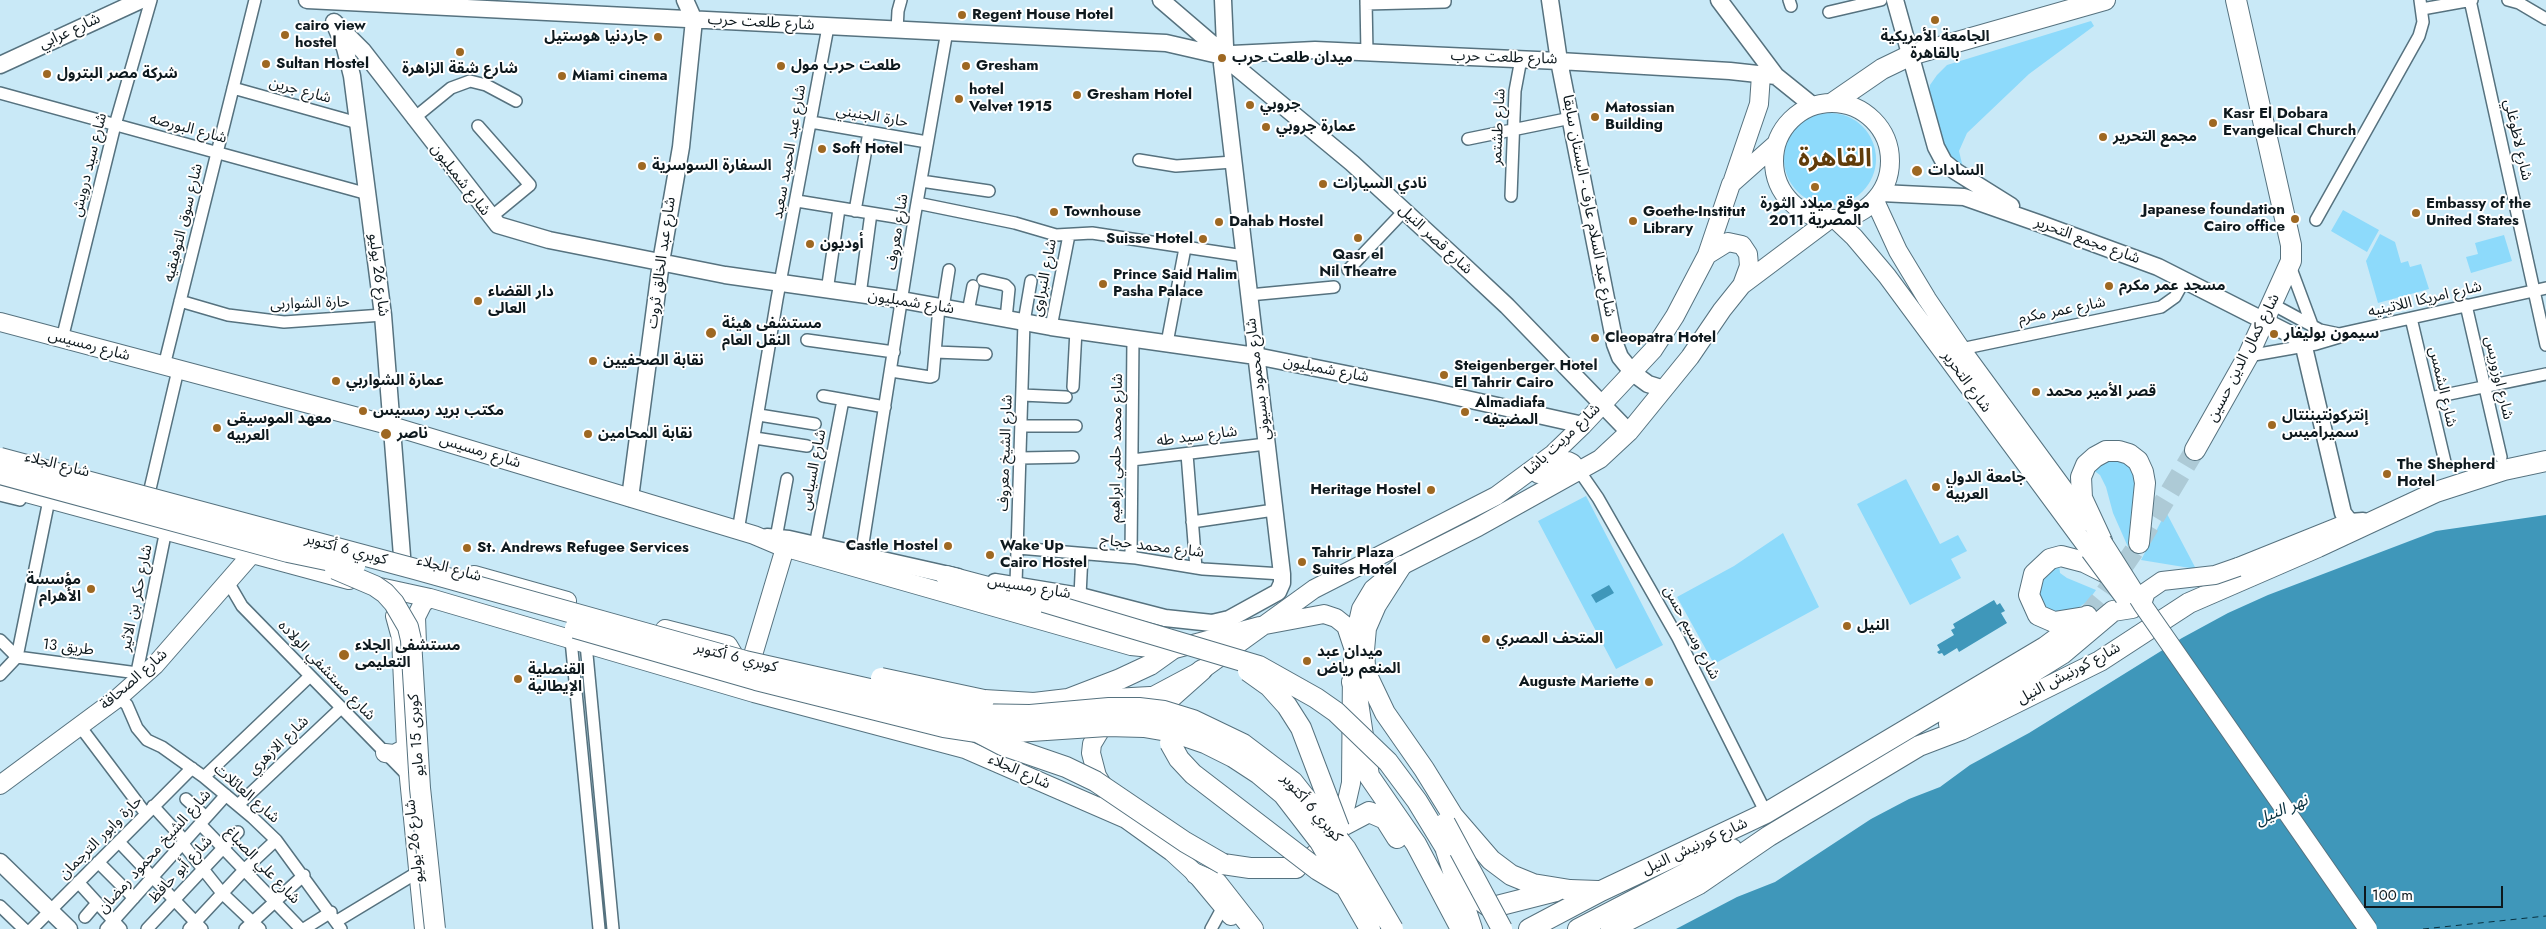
<!DOCTYPE html>
<html>
<head>
<meta charset="utf-8">
<style>
  body { margin:0 }
  #map { position:relative; width:2546px; height:929px; overflow:hidden; background:#c9e9f7; font-family:Jost,sans-serif }
  canvas { display:block }
  .scale { position:absolute; left:2364px; top:886px; width:139px; height:22px; box-sizing:border-box; border:2px solid #0e191e; border-top:0; padding-left:6px; font-size:15px; line-height:18px; white-space:nowrap; color:#0e191e; -webkit-text-stroke:4px #fff; paint-order:stroke }
</style>
</head>
<body>
<div id="map">
<canvas width="2546" height="929"></canvas>
<div class="scale">100 m</div>
</div>
<script>
const c = document.querySelector('canvas').getContext('2d');
c.lineJoin = 'round';
function fillPath(path, color) {
  c.fillStyle = color;
  c.fill(path, 'evenodd');
}
function poly(rows) {
  const path = new Path2D();
  for (const r of rows) {
    if (r.length === 3) {
      path.moveTo(r[0] + r[2], r[1]);
      path.arc(r[0], r[1], r[2], 0, 2 * Math.PI);
      continue;
    }
    path.moveTo(r[0], r[1]);
    for (let i = 2; i < r.length; i += 2) path.lineTo(r[i], r[i + 1]);
  }
  return path;
}
function trace(path, color, width, dash) {
  c.strokeStyle = color;
  c.lineWidth = width;
  c.lineCap = dash ? 'butt' : 'round';
  c.setLineDash(dash || []);
  c.stroke(path);
}
function write(font, color, halo, rows, align = 'center') {
  c.font = font + ' Jost,"Noto Sans Arabic",sans-serif';
  c.lineWidth = 4;
  c.setLineDash([]);
  c.textBaseline = 'middle';
  c.strokeStyle = halo;
  c.fillStyle = color;
  for (const [text, x, y, turn = 0] of rows) {
    c.save();
    c.translate(x, y);
    c.rotate((+turn || 0) * Math.PI / 180);
    c.textAlign = isNaN(turn) ? turn : align;
    if (halo) c.strokeText(text, 0, 0);
    c.fillText(text, 0, 0);
    c.restore();
  }
}
const green = poly([
  [2091,21,2094,26,2029,74,1967,133,1959,151,1964,172,1948,158,1929,93,1930,85,1937,75,1947,65],
  [1830,159,46],
  [2343,210,2379,230,2367,252,2331,231],
  [2380,234,2395,242,2401,263,2408,261,2410,267,2421,264,2429,289,2378,303,2366,261],
  [2504,235,2512,261,2471,273,2466,257,2478,254,2475,243],
  [2107,458,2133,464,2139,479,2137,513,2128,547,2113,513,2106,487,2100,475,2093,470],
  [1906,479,1940,544,1958,535,1967,551,1951,559,1961,578,1910,605,1857,504],
  [1586,496,1663,645,1616,669,1538,521],
  [2166,512,2196,569,2141,560],
  [1783,533,1819,607,1714,664,1677,597,1734,566],
  [2059,564,2060,573,2067,578,2096,590,2088,601,2075,610,2063,614,2048,609,2037,598,2042,570]
]);
const water = poly([
  [2546,515,2546,929,1676,929,1737,897,1775,882,1871,819,1909,799,1940,787,1970,765,2029,733,2182,638,2228,613,2268,595,2436,531],
  [1609,585,1614,593,1596,603,1591,595],
  [1994,600,1997,605,2000,603,2005,611,2001,613,2007,623,1959,652,1957,648,1944,656,1942,653,1939,654,1937,652,1940,650,1937,645,1954,635,1951,630,1955,628,1953,624]
]);
const ferry = poly([
  [2423,929,2546,916]
]);
const highwayTunnel = poly([
  [2087,616,2101,599,2136,548,2195,450]
]);
const street = poly([
  [1366,0,1367,53],
  [1789,0,1791,6],
  [2470,0,2546,345],
  [2508,0,2519,3,2546,19],
  [1366,4,1445,2,1445,0],
  [2422,9,2472,0],
  [1829,12,1881,0],
  [897,30,898,11,901,0],
  [233,88,358,123],
  [0,93,368,194],
  [413,119,451,88,470,81,486,85,516,101],
  [811,122,927,142],
  [478,126,530,185,490,218],
  [1468,139,1571,118],
  [1139,160,1176,166,1233,162],
  [921,181,989,191],
  [1511,196,1515,91,1521,59],
  [797,201,914,220],
  [917,203,1015,223,1056,235,1092,233,1244,256],
  [855,211,869,132],
  [2316,220,2419,36,2423,22,2420,0],
  [2290,266,2312,325],
  [1348,270,1404,211],
  [983,280,1005,285,1009,289,1006,319],
  [827,291,839,209],
  [860,295,871,213],
  [1249,295,1334,287],
  [180,301,228,315,284,322,383,315],
  [2272,304,2320,330,2339,334,2546,288],
  [2466,305,2501,457],
  [943,308,949,270],
  [968,312,973,286],
  [2411,318,2445,462],
  [1051,327,1069,235],
  [62,339,115,125,151,0],
  [807,340,894,352],
  [1167,343,1185,248],
  [1961,349,2161,307,2175,297,2180,288,2182,278],
  [935,352,986,354],
  [2248,356,2316,344,2343,336],
  [164,366,255,0],
  [891,371,930,377,933,376,939,307],
  [1073,387,1076,330],
  [1022,395,1066,397],
  [823,396,885,407],
  [2430,398,2546,374],
  [759,415,815,424],
  [1022,426,1076,426],
  [755,438,807,446],
  [1187,454,1196,568],
  [1021,458,1073,457],
  [1132,460,1266,444],
  [1580,472,1598,498,1678,638,1766,813],
  [150,489,178,370],
  [0,495,20,500],
  [1192,522,1274,510],
  [738,531,777,299,828,27],
  [776,538,787,479],
  [815,546,843,400],
  [1018,548,1136,558,1203,569,1282,574],
  [861,556,914,220,947,31],
  [1131,557,1133,338],
  [228,582,242,606,410,778],
  [1016,584,1024,322,1031,281],
  [1080,596,1082,554],
  [0,640,17,657,145,674],
  [571,640,599,929],
  [586,644,613,929],
  [137,672,166,530],
  [0,675,17,657,49,500],
  [119,697,127,705,137,728,147,740,162,747,204,777,252,817,276,840,341,929],
  [79,725,146,814],
  [204,777,310,676],
  [186,799,206,817],
  [238,805,341,708],
  [153,806,185,841],
  [200,824,301,929],
  [119,842,202,929],
  [183,844,222,893,260,929],
  [98,862,134,898],
  [78,882,121,929],
  [0,906,24,929],
  [85,917,97,903],
  [337,921,418,872],
  [32,929,192,768],
  [106,929,226,795],
  [147,929,238,832],
  [189,929,245,869,276,840],
  [245,929,304,875],
  [304,929,331,912],
  [1211,929,1223,907]
]);
const secondary = poly([
  [307,0,1166,43,1214,54],
  [1161,0,1217,48],
  [1223,0,1225,46],
  [1550,0,1559,61,1615,344,1620,357,1633,373,1648,384,1664,389],
  [1719,0,1776,76,1812,105],
  [1895,0,1936,147,1944,162,1955,171,2011,206],
  [334,22,363,51,498,225,549,240,725,275,902,300,1051,327,1256,356,1435,392,1583,425],
  [336,27,345,48,352,76,383,315,402,556],
  [1232,54,1315,50,1559,61,1730,71,1776,76],
  [1229,61,1352,163,1462,264,1507,306,1629,432],
  [0,65,141,0],
  [1881,193,1964,197,2041,224,2158,267,2294,336,2304,347,2343,513,2350,522,2363,521],
  [630,498,661,262,681,147,694,20,685,0],
  [767,537,789,539,958,577],
  [995,582,1080,596,1165,618,1212,623,1229,619,1278,592,1282,583,1282,574,1222,64],
  [0,862,69,929]
]);
const primary = poly([
  [1832,161,58],
  [1733,180,1759,104,1761,75],
  [1875,201,1898,251,1927,299,1961,349,2087,521],
  [1835,219,1854,237,1887,276,2090,551],
  [1707,255,1728,242,1742,245,1748,254,1749,266,1742,285],
  [0,322,392,426,754,535,780,546,1131,646,1171,650,1260,626,1324,614,1336,618,1346,626,1354,650],
  [1538,474,1568,461,1572,463,1580,472],
  [0,486,349,580],
  [2238,567,2350,522],
  [474,575,567,601],
  [375,586,430,598,754,693,965,749,1126,819,1172,852,1196,874,1231,916],
  [395,616,401,638,406,748,424,929],
  [665,629,728,645,741,667],
  [417,644,416,617,423,603,430,598],
  [752,674,750,665,785,548],
  [1096,699,1150,696],
  [385,753,394,754,406,748],
  [0,785,119,697,155,665,251,555],
  [1106,791,1097,776,1091,753,1092,744,1101,729,1138,704,1202,670,1314,589,1496,496,1553,454,1583,425,1653,350,1675,316,1707,255,1731,184,1776,144],
  [1295,869,1315,854,1324,843,1346,805,1351,783,1352,669,1356,631,1361,609,1373,589,1401,566,1478,527,1600,459,1629,432,1690,357,1722,310,1742,285,1830,219]
]);
const highway = poly([
  [1834,102,1882,69,1911,55,2105,0],
  [2195,450,2248,356,2291,261,2291,245,2236,0],
  [2102,541,2082,498,2081,477,2086,465,2095,457,2106,451,2119,451,2129,454,2138,461,2143,472,2145,483,2139,543],
  [946,576,1044,602],
  [2085,617,2054,622,2038,615,2029,595,2034,574,2050,559,2061,556,2084,562,2106,573],
  [1365,671,1385,713,1424,769,1453,816,1491,860,1511,875,1533,884,1570,890,1598,891],
  [1352,682,1358,702,1369,776,1416,844,1461,929],
  [1366,683,1364,650,1366,628,1376,605,1401,566],
  [984,700,1034,703,1068,699,1120,679,1150,665,1171,650],
  [1949,724,2062,654,2113,611,2132,608],
  [1163,726,1162,711,1166,702,1202,670],
  [1331,832,1369,812,1385,819,1397,838],
  [1445,847,1472,929],
  [1223,864,1250,868,1296,868],
  [1196,874,1217,883,1253,929],
  [1477,898,1488,906,1497,906,1556,891],
  [1529,929,1601,891,1766,813,2045,647,2087,616],
  [1578,929,1732,849],
  [1611,929,1699,884,1769,836,1919,746,1961,730,2100,661,2189,603,2318,547,2436,492,2504,470,2546,461]
]);
const primaryBridge = poly([
  [2102,541,2142,604,2368,929],
  [2090,551,2124,597],
  [2142,604,2146,592,2162,581,2215,575,2238,567]
]);
const highwayBridge = poly([
  [0,458,415,569,745,661,883,692,969,714,1030,715,1109,708,1139,708,1164,711,1193,720,1243,744,1293,782,1346,849,1393,929],
  [0,474,288,552,355,566],
  [335,569,375,586,385,593,394,603,408,627,411,640,420,788,435,929],
  [1044,602,1259,666,1316,698,1336,712,1388,762,1417,801,1445,847],
  [575,628,756,680,944,727,977,732,1016,732,1107,726,1144,727,1173,732,1205,743,1233,757,1259,774,1283,794,1320,842,1370,929],
  [1248,671,1269,686,1287,706,1301,728,1339,828],
  [881,678,984,700],
  [979,733,1002,745,1066,767,1095,781,1185,842,1223,864],
  [1170,743,1179,759,1193,774,1318,870,1343,885],
  [1445,823,1502,929]
]);
const markers = [
  [962,15,5,"#9e6822"],
  [1935,20,5,"#9e6822"],
  [285,35,5,"#9e6822"],
  [658,37,5,"#9e6822"],
  [460,52,5,"#9e6822"],
  [1222,58,5,"#9e6822"],
  [266,64,5,"#9e6822"],
  [781,66,5,"#9e6822"],
  [966,66,5,"#9e6822"],
  [47,74,5,"#9e6822"],
  [562,76,5,"#9e6822"],
  [1077,95,5,"#9e6822"],
  [959,99,5,"#9e6822"],
  [1250,105,5,"#9e6822"],
  [1595,117,5,"#9e6822"],
  [2213,123,5,"#9e6822"],
  [1266,127,5,"#9e6822"],
  [2103,137,5,"#9e6822"],
  [822,149,5,"#9e6822"],
  [642,166,5,"#9e6822"],
  [1917,171,6,"#9e6822"],
  [1323,184,5,"#9e6822"],
  [1815,187,5,"#9e6822"],
  [1054,212,5,"#9e6822"],
  [2416,213,5,"#9e6822"],
  [2295,219,5,"#9e6822"],
  [1633,221,5,"#9e6822"],
  [1219,222,5,"#9e6822"],
  [1358,238,5,"#9e6822"],
  [1203,239,5,"#9e6822"],
  [810,244,5,"#9e6822"],
  [1103,284,5,"#9e6822"],
  [2109,286,5,"#9e6822"],
  [478,301,5,"#9e6822"],
  [711,333,6,"#9e6822"],
  [2274,334,5,"#9e6822"],
  [1595,338,5,"#9e6822"],
  [593,361,5,"#9e6822"],
  [1444,375,5,"#9e6822"],
  [336,381,5,"#9e6822"],
  [2036,392,5,"#9e6822"],
  [363,411,5,"#9e6822"],
  [1465,412,5,"#9e6822"],
  [2272,425,5,"#9e6822"],
  [217,428,5,"#9e6822"],
  [386,434,6,"#9e6822"],
  [588,434,5,"#9e6822"],
  [2387,474,5,"#9e6822"],
  [1936,487,5,"#9e6822"],
  [1431,490,5,"#9e6822"],
  [948,546,5,"#9e6822"],
  [467,548,5,"#9e6822"],
  [990,555,5,"#9e6822"],
  [1302,562,5,"#9e6822"],
  [91,589,5,"#9e6822"],
  [1847,626,5,"#9e6822"],
  [1486,639,5,"#9e6822"],
  [344,655,6,"#9e6822"],
  [1307,661,5,"#9e6822"],
  [518,679,5,"#9e6822"],
  [1649,682,5,"#9e6822"]
];
const poiNames = [
  ["Regent House Hotel",972,15],
  ["cairo view",295,26],
  ["hostel",295,43],
  ["جاردنيا هوستيل",648,37,"right"],
  ["الجامعة الأمريكية",1935,37,"center"],
  ["بالقاهرة",1935,54,"center"],
  ["ميدان طلعت حرب",1232,58],
  ["Sultan Hostel",276,64],
  ["طلعت حرب مول",791,66],
  ["Gresham",976,66],
  ["شارع شقة الزاهرة",460,69,"center"],
  ["شركة مصر البترول",57,74],
  ["Miami cinema",572,76],
  ["hotel",969,90],
  ["Velvet 1915",969,107],
  ["Gresham Hotel",1087,95],
  ["جروبي",1260,105],
  ["Matossian",1605,108],
  ["Building",1605,125],
  ["Kasr El Dobara",2223,114],
  ["Evangelical Church",2223,131],
  ["عمارة جروبي",1276,127],
  ["مجمع التحرير",2113,137],
  ["Soft Hotel",832,149],
  ["السفارة السوسرية",652,166],
  ["السادات",1928,171],
  ["نادي السيارات",1333,184],
  ["موقع ميلاد الثورة",1815,204,"center"],
  ["المصرية 2011",1815,221,"center"],
  ["Embassy of the",2426,204],
  ["United States",2426,221],
  ["Japanese foundation",2285,210,"right"],
  ["Cairo office",2285,227,"right"],
  ["Townhouse",1064,212],
  ["Goethe-Institut",1643,212],
  ["Library",1643,229],
  ["Dahab Hostel",1229,222],
  ["Suisse Hotel",1193,239,"right"],
  ["أوديون",820,244],
  ["Qasr el",1358,255,"center"],
  ["Nil Theatre",1358,272,"center"],
  ["Prince Said Halim",1113,275],
  ["Pasha Palace",1113,292],
  ["مسجد عمر مكرم",2119,286],
  ["دار القضاء",488,292],
  ["العالى",488,309],
  ["مستشفى هيئة",722,324],
  ["النقل العام",722,341],
  ["سيمون بوليفار",2284,334],
  ["Cleopatra Hotel",1605,338],
  ["نقابة الصحفيين",603,361],
  ["Steigenberger Hotel",1454,366],
  ["El Tahrir Cairo",1454,383],
  ["عمارة الشواربي",346,381],
  ["قصر الأمير محمد",2046,392],
  ["Almadiafa",1475,403],
  ["- المضيفه",1475,420],
  ["مكتب بريد رمسيس",373,411],
  ["إنتركونتيننتال",2282,416],
  ["سميراميس",2282,433],
  ["معهد الموسيقى",227,419],
  ["العربيه",227,436],
  ["ناصر",397,434],
  ["نقابة المحامين",598,434],
  ["The Shepherd",2397,465],
  ["Hotel",2397,482],
  ["جامعة الدول",1946,478],
  ["العربية",1946,495],
  ["Heritage Hostel",1421,490,"right"],
  ["Castle Hostel",938,546,"right"],
  ["Wake Up",1000,546],
  ["Cairo Hostel",1000,563],
  ["St. Andrews Refugee Services",477,548],
  ["Tahrir Plaza",1312,553],
  ["Suites Hotel",1312,570],
  ["مؤسسة",81,580,"right"],
  ["الأهرام",81,597,"right"],
  ["النيل",1857,626],
  ["المتحف المصري",1496,639],
  ["مستشفى الجلاء",355,646],
  ["التعليمى",355,663],
  ["ميدان عبد",1317,652],
  ["المنعم رياض",1317,669],
  ["القنصلية",528,670],
  ["الإيطالية",528,687],
  ["Auguste Mariette",1639,682,"right"]
];
const streetNames = [
  ["شارع طلعت حرب",761,23,3],
  ["شارع عرابي",70,32,-25],
  ["شارع طلعت حرب",1504,58,2],
  ["شارع جرين",300,91,15],
  ["حارة الجنيني",872,117,10],
  ["شارع طشتمر",1499,127,-87],
  ["شارع البورصه",188,129,15],
  ["شارع لاظوغلي",2517,140,77],
  ["شارع عبد الحميد سعيد",790,152,-80],
  ["شارع سيد درويش",90,165,-76],
  ["شارع شمبليون",460,180,52],
  ["شارع عبد السلام عارف - البستان سابقا",1588,206,79],
  ["شارع سوق التوفيقيه",184,223,-76],
  ["شارع معروف",898,232,-81],
  ["شارع قصر النيل",1435,240,43],
  ["شارع مجمع التحرير",2087,241,20],
  ["شارع عبد الخالق ثروت",662,263,-82],
  ["شارع 26 يوليو",378,275,83],
  ["شارع النبراوى",1045,278,-79],
  ["شارع امريكا اللاتينيه",2425,300,-13],
  ["شارع شمبليون",911,303,9],
  ["حارة الشواربى",310,304,-2],
  ["شارع عمر مكرم",2062,311,-11],
  ["شارع رمسيس",89,346,15],
  ["شارع كمال الدين حسين",2244,358,-63],
  ["شارع شمبليون",1326,370,11],
  ["شارع اوزوريس",2498,378,77],
  ["شارع محمود بسيوني",1259,379,-97],
  ["شارع التحرير",1966,382,54],
  ["شارع الشمس",2442,387,77],
  ["شارع سيد طه",1197,437,-7],
  ["شارع مريت باشا",1563,440,-43],
  ["شارع محمد حلمي ابراهيم",1117,448,-89],
  ["شارع رمسيس",480,452,17],
  ["شارع الشيخ معروف",1006,453,-88],
  ["شارع الجلاء",57,465,14],
  ["شارع السياس",814,470,-79],
  ["شارع محمد حجاج",1152,547,7],
  ["كوبري 6 أكتوبر",346,550,15],
  ["شارع الجلاء",449,569,15],
  ["شارع رمسيس",1029,588,9],
  ["شارع حكر بن الاثير",137,598,-78],
  ["شارع وسيم حسن",1691,633,62],
  ["طريق 13",68,648,7],
  ["كوبري 6 أكتوبر",736,658,14],
  ["شارع مستشفي الولاده",326,671,46],
  ["شارع كورنيش النيل",2069,674,-28],
  ["شارع الصحافة",134,680,-41],
  ["كوبرى 15 مايو",417,735,-94],
  ["شارع الازهري",279,746,-44],
  ["شارع الجلاء",1019,772,24],
  ["شارع العائلات",246,794,41],
  ["كوبري 6 أكتوبر",1311,808,49],
  ["حارة وابور الترجمان",101,838,-45],
  ["شارع 26 يوليو",415,841,-96],
  ["شارع كورنيش النيل",1695,847,-25],
  ["شارع الشيخ محمود رمضان",155,852,-48],
  ["شارع علي الصباغ",262,866,46],
  ["شارع أبو حافظ",181,870,-47]
];
const waterNames = [
  ["نهر النيل",2282,811,-23]
];
const townNames = [
  ["القاهرة",1835,160]
];
fillPath(green, '#8ddafb');
fillPath(water, '#3f97ba');
trace(ferry, '#07303f', 1, [6, 5]);
trace(highwayTunnel, '#adcad6', 20, [20, 10]);
trace(street, '#56727f', 14);
trace(secondary, '#56727f', 19);
trace(primary, '#56727f', 20);
trace(highway, '#56727f', 22);
trace(street, '#fff', 11);
trace(secondary, '#fff', 16);
trace(primary, '#fff', 18);
trace(highway, '#fff', 20);
trace(primaryBridge, '#56727f', 20, []);
trace(highwayBridge, '#56727f', 22, []);
trace(primaryBridge, '#fff', 18);
trace(highwayBridge, '#fff', 20);
for (const [x, y, r, color] of markers) {
  const dot = new Path2D();
  dot.arc(x, y, r, 0, 2 * Math.PI);
  c.fillStyle = color;
  c.fill(dot);
  trace(dot, '#fff', 2);
}
write('bold 15px', '#0e191e', '#fff', poiNames, 'left');
write('15px', '#0e191e', '#fff', streetNames);
write('italic 16px', '#07303f', '#fff', waterNames);
write('bold 25px', '#613c0a', '#fff', townNames);
</script>
</body>
</html>
